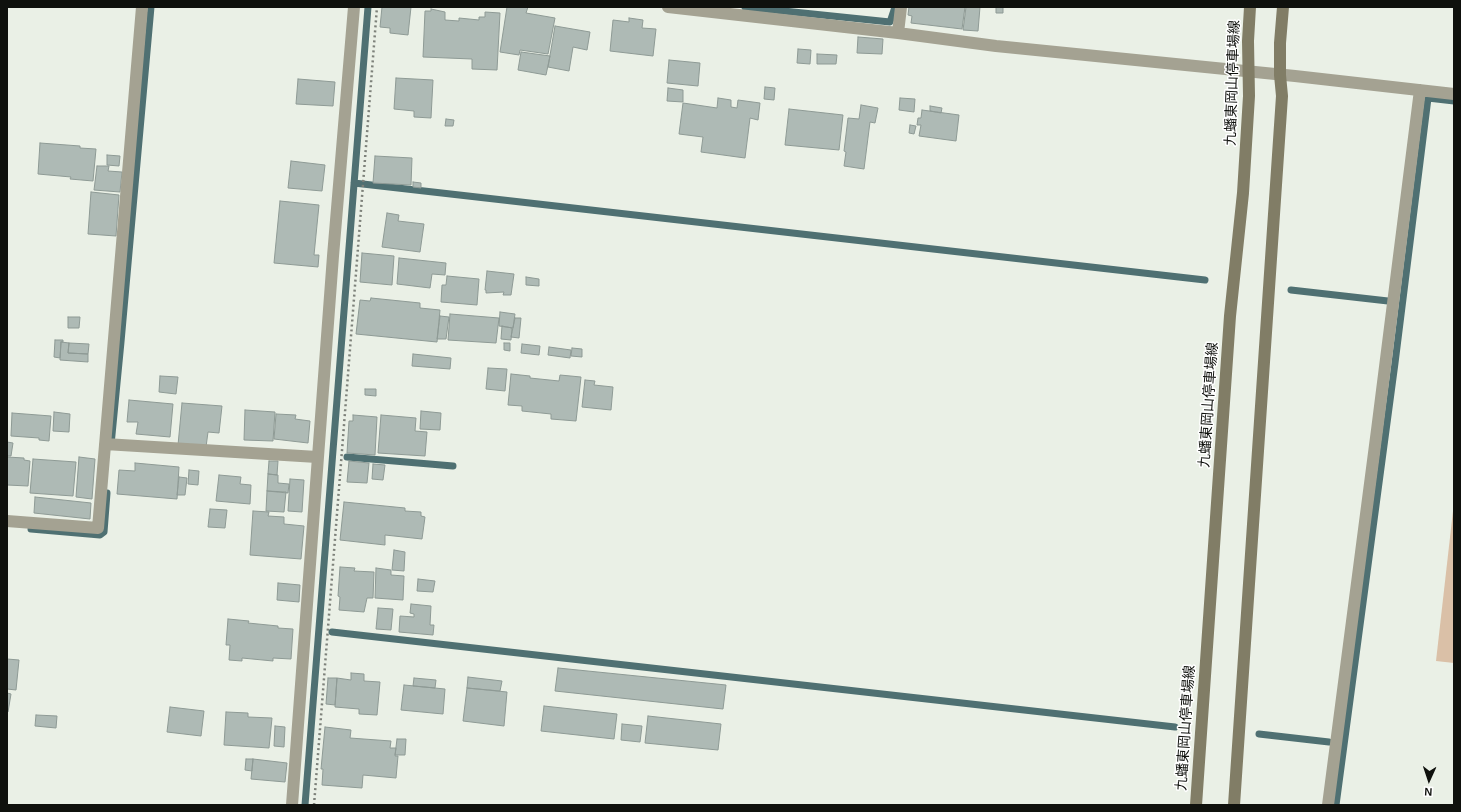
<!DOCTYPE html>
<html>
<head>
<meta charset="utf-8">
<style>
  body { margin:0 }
  #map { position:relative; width:1461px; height:812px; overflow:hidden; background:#eaf0e6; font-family:Helvetica,sans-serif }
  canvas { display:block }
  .frame { position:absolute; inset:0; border:8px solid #0f110d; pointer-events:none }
  .north { position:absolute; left:1409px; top:760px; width:40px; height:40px; -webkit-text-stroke:3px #fff; paint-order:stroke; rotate:183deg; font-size:11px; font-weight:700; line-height:16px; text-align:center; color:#0f110d }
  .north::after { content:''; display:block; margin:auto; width:14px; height:18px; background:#0f110d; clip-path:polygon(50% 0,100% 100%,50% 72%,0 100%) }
</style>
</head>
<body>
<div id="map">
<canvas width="1461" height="812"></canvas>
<div class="frame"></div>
<div class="north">N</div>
</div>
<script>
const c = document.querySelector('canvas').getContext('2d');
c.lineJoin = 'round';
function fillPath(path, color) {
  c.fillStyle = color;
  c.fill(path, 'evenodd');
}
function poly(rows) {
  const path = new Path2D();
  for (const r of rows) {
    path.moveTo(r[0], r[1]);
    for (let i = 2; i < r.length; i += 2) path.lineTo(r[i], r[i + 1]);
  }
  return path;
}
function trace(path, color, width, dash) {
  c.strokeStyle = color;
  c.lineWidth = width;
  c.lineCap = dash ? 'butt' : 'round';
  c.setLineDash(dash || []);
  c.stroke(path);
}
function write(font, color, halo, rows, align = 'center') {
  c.font = font + ' Helvetica,"Noto Sans JP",sans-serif';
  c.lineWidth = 3;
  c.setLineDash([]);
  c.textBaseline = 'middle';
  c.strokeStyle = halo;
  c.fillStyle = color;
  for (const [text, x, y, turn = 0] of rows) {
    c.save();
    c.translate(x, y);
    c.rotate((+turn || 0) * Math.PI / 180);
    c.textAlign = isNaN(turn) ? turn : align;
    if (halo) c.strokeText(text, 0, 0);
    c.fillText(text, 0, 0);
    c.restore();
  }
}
const green = poly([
  [1454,502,1454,663,1436,661]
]);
const stream = poly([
  [745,7,890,22,895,7],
  [354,183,1205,280],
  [1291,290,1388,301],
  [111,445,121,342,151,7],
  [347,457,453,466],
  [31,529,100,535,104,532,107,493],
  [332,632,1175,727],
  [1259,734,1329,742],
  [305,805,368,7],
  [1336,805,1395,363,1428,98,1454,101]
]);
const building = poly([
  [382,7,411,7,408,35,390,33,390,28,380,27,382,7],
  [507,7,528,7,526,13,555,18,548,54,520,50,519,55,500,52,507,7],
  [909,7,965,7,962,29,911,23,912,16,908,15,909,7],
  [966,7,980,7,978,31,963,30,966,7],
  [996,7,1003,7,1003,13,996,13,996,7],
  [431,9,445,12,445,20,459,21,459,18,479,20,479,17,485,17,485,12,500,13,497,70,472,69,472,59,423,57,425,11,431,11,431,9],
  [629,18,643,20,642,28,656,29,653,56,610,51,613,20,629,22,629,18],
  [555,26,590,32,587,50,573,47,569,71,548,67,555,26],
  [858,37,883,39,882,54,857,53,858,37],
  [798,49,811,50,810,64,797,63,798,49],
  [521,52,550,56,546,75,518,70,521,52],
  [817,54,837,55,836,64,817,64,817,54],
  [669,60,700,63,698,86,667,83,669,60],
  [396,78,433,80,431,118,414,117,414,111,394,109,396,78],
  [298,79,335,82,333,106,296,104,298,79],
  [765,87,775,88,774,100,764,99,765,87],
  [668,88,683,90,683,102,667,101,668,88],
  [718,98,731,100,731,107,737,108,738,100,760,103,758,120,750,118,745,158,701,152,703,137,679,134,683,103,717,108,718,98],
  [900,98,915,99,914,112,899,110,900,98],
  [861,105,878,108,875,123,870,122,864,169,844,166,846,152,844,151,848,118,859,119,861,105],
  [930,106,942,108,941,113,930,111,930,106],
  [789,109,843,115,839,150,785,145,789,109],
  [922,110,959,115,956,141,919,136,921,125,917,125,918,118,921,118,922,110],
  [446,119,454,120,453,126,445,126,446,119],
  [910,125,916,126,914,134,909,133,910,125],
  [40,143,80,146,80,148,96,149,93,181,70,179,71,177,38,174,40,143],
  [107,155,120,156,119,166,107,165,107,155],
  [375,156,412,158,411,185,373,183,375,156],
  [291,161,325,165,322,191,288,188,291,161],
  [97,166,109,166,108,171,122,172,120,192,94,190,97,166],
  [413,182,421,183,421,188,413,187,413,182],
  [91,192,119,195,116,236,88,234,91,192],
  [280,201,319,205,314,255,319,255,318,267,274,263,280,201],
  [387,213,399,215,398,221,424,224,420,252,382,247,387,213],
  [362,253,394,256,392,285,360,282,362,253],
  [399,258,446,263,445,275,432,274,430,288,397,284,399,258],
  [487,271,514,274,511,295,503,295,504,292,486,293,486,290,485,290,487,271],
  [447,276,479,279,477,305,441,302,442,285,446,285,447,276],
  [526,277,539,279,539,286,526,285,526,277],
  [371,298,420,303,420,308,440,310,437,342,356,334,360,300,370,301,371,298],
  [500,312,515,314,513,328,499,326,500,312],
  [450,314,499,318,496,343,448,340,450,314],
  [440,316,449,317,446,339,437,339,440,316],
  [68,317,80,317,79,328,68,328,68,317],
  [515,318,521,318,519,338,511,337,515,318],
  [502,326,512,328,511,340,501,339,502,326],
  [55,340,63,340,63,342,61,342,60,358,54,357,55,340],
  [61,342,69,343,68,353,88,354,88,362,60,360,61,342],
  [69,343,89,344,88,354,68,353,69,343],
  [504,343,510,343,510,351,504,350,504,343],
  [522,344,540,346,539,355,521,353,522,344],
  [549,347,571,350,570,358,548,355,549,347],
  [572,348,582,349,582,357,571,356,572,348],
  [413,354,451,358,450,369,412,366,413,354],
  [488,368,507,369,505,391,486,389,488,368],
  [511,374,530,376,530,378,559,381,560,375,581,377,576,421,551,419,551,414,522,411,522,406,508,405,511,374],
  [160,376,178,377,176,394,159,392,160,376],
  [585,380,595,381,594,385,613,387,611,410,582,407,585,380],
  [365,389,376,389,376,396,365,395,365,389],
  [129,400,173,404,170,437,136,434,138,422,127,422,129,400],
  [182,403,222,406,219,433,208,432,206,447,178,445,182,403],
  [245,410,275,412,273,441,244,440,245,410],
  [421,411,441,413,440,430,420,429,421,411],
  [54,412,70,414,69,432,53,431,54,412],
  [12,413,51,416,49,441,39,440,39,438,11,436,12,413],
  [276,414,296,415,295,419,310,421,308,443,274,439,276,414],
  [353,415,377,417,375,455,347,453,349,421,353,421,353,415],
  [381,415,416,418,415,431,427,432,425,456,378,453,381,415],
  [7,442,13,443,11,456,7,456,7,442],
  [7,457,24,458,24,460,30,461,28,486,7,485,7,457],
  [79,457,95,459,92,499,76,497,79,457],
  [33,459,76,462,73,496,30,493,33,459],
  [269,461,278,461,277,475,268,474,269,461],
  [349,461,369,463,367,483,347,482,349,461],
  [135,463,179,467,177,499,117,494,119,470,135,471,135,463],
  [373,464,385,465,383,480,372,479,373,464],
  [189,470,199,471,198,485,188,484,189,470],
  [268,474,278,475,278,483,289,484,288,493,267,491,268,474],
  [219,475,241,477,240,484,251,485,250,504,216,501,219,475],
  [179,477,187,478,185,495,177,495,179,477],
  [290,479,304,480,302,512,288,511,290,479],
  [267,491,286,492,284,512,266,511,267,491],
  [35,497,91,503,90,519,34,513,35,497],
  [344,502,405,508,405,511,421,512,421,516,425,517,422,539,385,535,385,545,340,540,344,502],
  [210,509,227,510,225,528,208,527,210,509],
  [253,511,269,512,268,516,284,517,284,524,304,526,301,559,250,555,253,511],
  [394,550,405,552,404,571,392,570,394,550],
  [340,567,355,568,354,571,374,572,373,598,367,598,364,612,339,610,340,597,338,596,340,567],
  [376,568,391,570,391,575,404,576,403,600,375,598,376,568],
  [418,579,435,581,433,592,417,591,418,579],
  [278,583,300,585,299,602,277,600,278,583],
  [411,604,431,606,430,625,434,625,433,635,399,632,400,616,414,617,414,614,410,613,411,604],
  [378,608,393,609,391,630,376,629,378,608],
  [228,619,249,621,248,623,278,626,278,628,293,629,291,659,273,658,273,661,242,658,242,661,229,660,230,645,226,645,228,619],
  [7,659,19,660,16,690,7,689,7,659],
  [558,668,726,685,723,709,555,691,558,668],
  [351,673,364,674,364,681,380,682,377,715,359,714,359,709,335,707,337,678,351,680,351,673],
  [468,677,502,681,500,691,467,688,468,677],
  [328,678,337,678,335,705,326,704,328,678],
  [414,678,436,680,435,688,413,686,414,678],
  [404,685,445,689,443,714,401,710,404,685],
  [467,688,507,692,504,726,463,721,467,688],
  [7,693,11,694,8,712,7,712,7,693],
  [544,706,617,714,614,739,541,731,544,706],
  [170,707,204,711,201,736,167,732,170,707],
  [226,712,248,713,248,717,272,718,269,748,224,745,226,712],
  [36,715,57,716,56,728,35,726,36,715],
  [648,716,721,724,718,750,645,743,648,716],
  [622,724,642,726,640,742,621,740,622,724],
  [275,726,285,727,284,747,274,746,275,726],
  [325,727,351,730,350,738,391,741,390,748,396,748,395,756,398,756,396,778,363,775,362,788,322,785,323,769,321,769,325,727],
  [397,739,406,739,405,755,395,755,397,739],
  [246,759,253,759,252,771,245,770,246,759],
  [253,759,287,763,285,782,251,779,253,759]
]);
const path = poly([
  [314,805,377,7]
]);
const minor = poly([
  [668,7,898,33,996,46,1295,76,1454,94],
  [898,33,901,7],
  [105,444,317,457],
  [7,521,98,528,142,7],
  [292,805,333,256,354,7],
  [1328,805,1377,430,1420,90]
]);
const secondary = poly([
  [1196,805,1230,316,1243,193,1249,96,1248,41,1250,7],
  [1234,805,1282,96,1280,75,1280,43,1283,7]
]);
const streetNames = [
  ["九蟠東岡山停車場線",1233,83,-88],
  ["九蟠東岡山停車場線",1209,405,-86],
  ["九蟠東岡山停車場線",1186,728,-86]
];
fillPath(green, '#dac0a7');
trace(stream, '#4f7072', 7);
fillPath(building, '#aebab5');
trace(building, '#8e9a95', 1);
trace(path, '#7d817a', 2.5, [2, 3]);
trace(minor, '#a4a292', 12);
trace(secondary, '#817d66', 12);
write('14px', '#0f110d', '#fff', streetNames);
</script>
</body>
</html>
